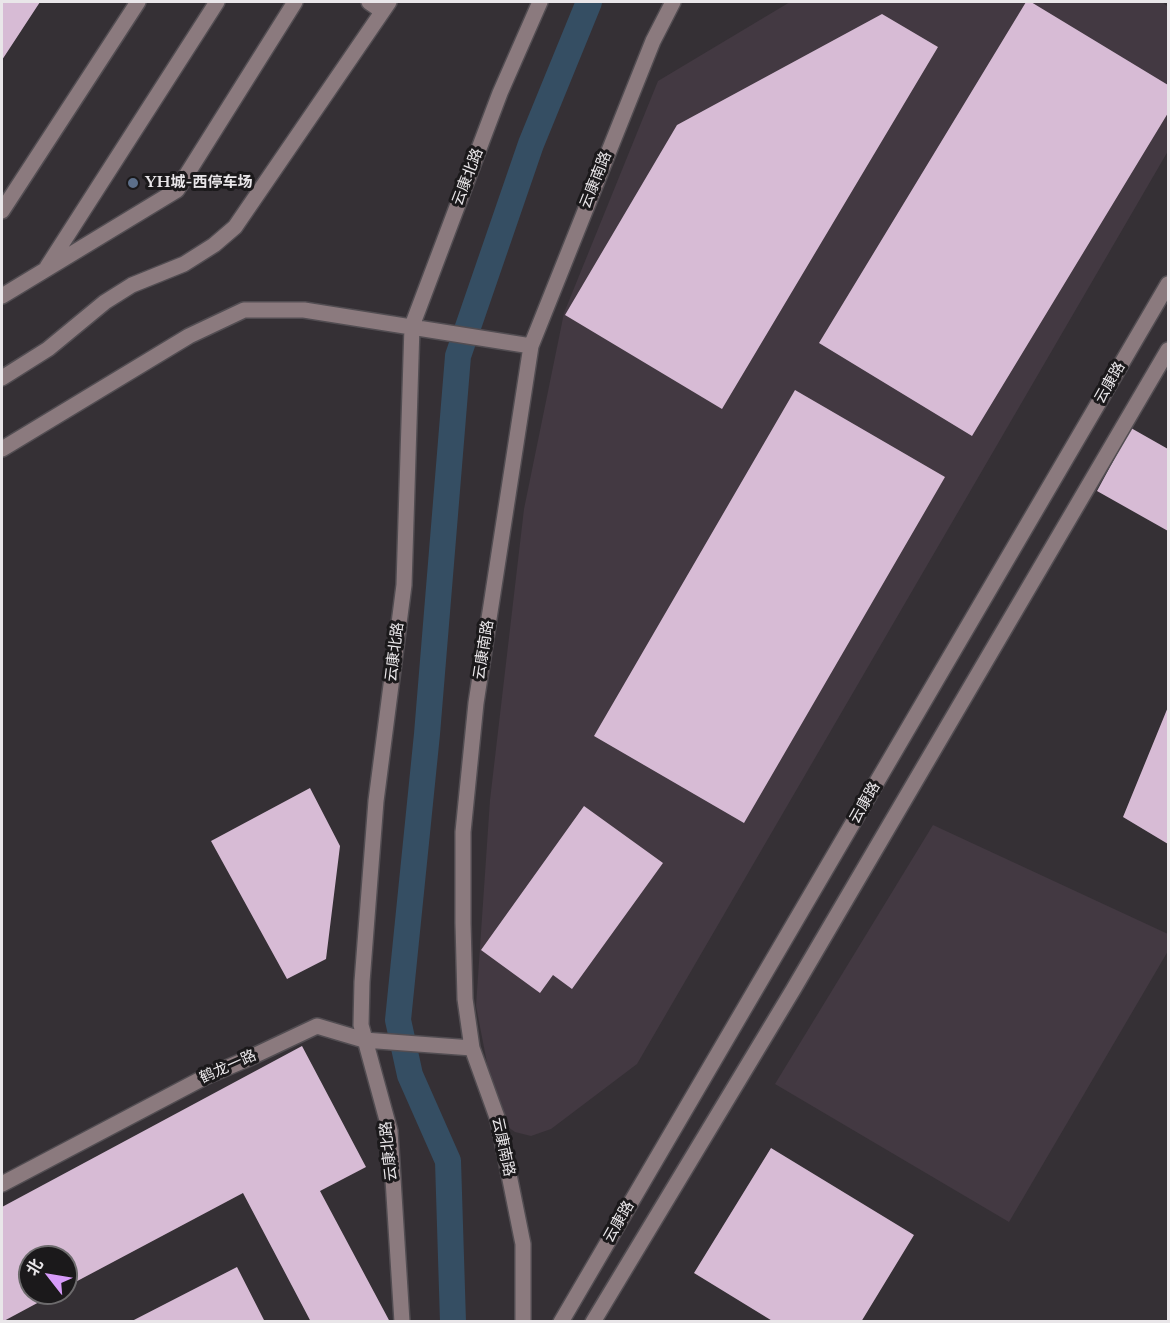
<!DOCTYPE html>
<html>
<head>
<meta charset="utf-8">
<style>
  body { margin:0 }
  #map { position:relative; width:1170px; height:1323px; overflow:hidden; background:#353035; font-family:"Libre Baskerville","Noto Sans SC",serif }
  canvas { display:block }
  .frame { position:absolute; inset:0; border:3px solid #e9e6e9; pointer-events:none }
  .north { position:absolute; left:18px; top:1245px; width:60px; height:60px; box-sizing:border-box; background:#1b191b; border:2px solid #6d6b6d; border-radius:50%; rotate:301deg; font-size:16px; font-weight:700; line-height:24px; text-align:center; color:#e9e6e9 }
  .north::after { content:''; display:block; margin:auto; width:21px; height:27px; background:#d79bf9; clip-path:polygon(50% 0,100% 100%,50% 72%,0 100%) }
</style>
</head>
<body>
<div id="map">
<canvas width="1170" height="1323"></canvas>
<div class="frame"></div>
<div class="north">北</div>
</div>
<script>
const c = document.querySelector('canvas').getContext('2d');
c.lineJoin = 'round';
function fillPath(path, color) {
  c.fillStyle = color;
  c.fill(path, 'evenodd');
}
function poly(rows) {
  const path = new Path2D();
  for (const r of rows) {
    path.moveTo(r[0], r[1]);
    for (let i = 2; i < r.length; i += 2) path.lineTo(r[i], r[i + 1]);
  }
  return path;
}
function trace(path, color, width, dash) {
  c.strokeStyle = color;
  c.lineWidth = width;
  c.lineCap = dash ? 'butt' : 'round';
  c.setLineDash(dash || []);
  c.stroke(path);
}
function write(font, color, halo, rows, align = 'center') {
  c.font = font + ' "Libre Baskerville","Noto Sans SC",serif';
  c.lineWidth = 6;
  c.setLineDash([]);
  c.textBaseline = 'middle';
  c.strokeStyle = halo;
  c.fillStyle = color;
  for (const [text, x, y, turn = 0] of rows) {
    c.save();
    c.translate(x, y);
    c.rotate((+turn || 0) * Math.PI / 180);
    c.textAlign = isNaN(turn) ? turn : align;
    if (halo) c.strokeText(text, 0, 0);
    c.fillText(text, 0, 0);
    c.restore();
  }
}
const built = poly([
  [790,2,1162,2,1168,7,1168,151,637,1064,551,1129,531,1136,515,1132,498,1120,476,1006,490,800,524,509,564,313,658,81],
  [933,825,1168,934,1168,951,1009,1222,775,1084]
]);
const canal = poly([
  [453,1322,448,1161,410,1075,398,1020,427,734,458,356,531,144,589,2]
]);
const building = poly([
  [2,2,40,2,2,60],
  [1026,2,1031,2,1168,85,1168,113,972,436,819,343],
  [882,14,938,47,722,409,565,315,677,125],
  [795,390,945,477,744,823,594,736],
  [1131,428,1168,449,1168,531,1097,491],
  [1168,707,1168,844,1123,817],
  [310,788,340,846,326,959,287,979,211,841],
  [584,806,663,863,572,989,553,975,540,993,481,950],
  [302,1046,366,1167,320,1191,390,1322,311,1322,243,1193,66,1287,66,1257,30,1257,30,1293,56,1293,2,1322,2,1207],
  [771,1148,914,1235,861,1322,774,1322,694,1273],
  [237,1267,265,1322,130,1322]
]);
const minor = poly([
  [369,2,382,11],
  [2,211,138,2],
  [47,267,217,2],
  [2,296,177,190,295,2],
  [2,378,48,349,105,302,132,285,184,264,214,245,235,227,389,2],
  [2,449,189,336,244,310,304,310,531,346],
  [2,1184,205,1077,245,1060,317,1026,364,1040,472,1048],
  [402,1322,390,1131,361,1025,362,982,376,801,404,585,412,326,500,93,540,2],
  [523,1322,523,1244,498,1120,472,1048,465,999,463,923,463,832,476,703,531,346,653,41,673,2],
  [561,1322,1168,284],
  [593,1322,793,990,1168,350]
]);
const markers = [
  [133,183,6,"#5c6f8a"]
];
const streetNames = [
  ["云康北路",468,177,-69],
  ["云康南路",596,180,-68],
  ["云康路",1110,383,-60],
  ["云康南路",484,650,-81],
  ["云康北路",395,652,-83],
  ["云康路",865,803,-60],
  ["鹤龙一路",228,1067,-24],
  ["云康南路",503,1147,78],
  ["云康北路",389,1151,-96],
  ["云康路",619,1222,-60]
];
const poiNames = [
  ["YH城-西停车场",145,183]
];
fillPath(built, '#433942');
trace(canal, '#354e63', 26);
fillPath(building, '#d7bbd5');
trace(minor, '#524d52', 18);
trace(minor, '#8b7a7e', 15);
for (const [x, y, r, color] of markers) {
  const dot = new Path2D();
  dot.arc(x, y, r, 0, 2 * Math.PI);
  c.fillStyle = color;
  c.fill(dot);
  trace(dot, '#1b191b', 2);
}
write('15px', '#e9e6e9', '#1b191b', streetNames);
write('bold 15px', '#e9e6e9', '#1b191b', poiNames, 'left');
</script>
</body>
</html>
